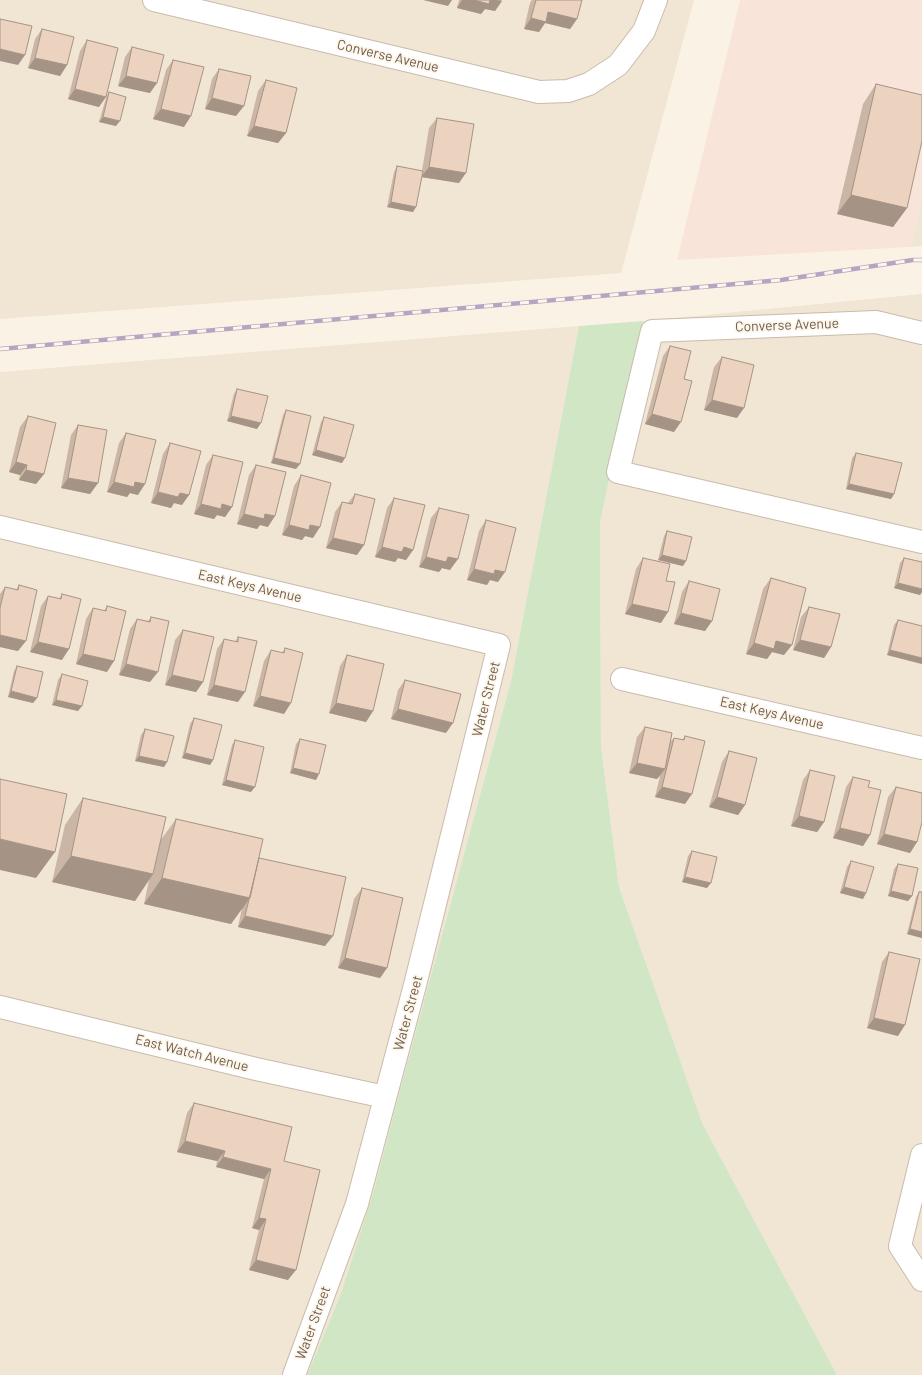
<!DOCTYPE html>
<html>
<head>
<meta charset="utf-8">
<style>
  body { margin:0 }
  canvas { display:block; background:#faf3e5 }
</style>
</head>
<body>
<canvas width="922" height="1375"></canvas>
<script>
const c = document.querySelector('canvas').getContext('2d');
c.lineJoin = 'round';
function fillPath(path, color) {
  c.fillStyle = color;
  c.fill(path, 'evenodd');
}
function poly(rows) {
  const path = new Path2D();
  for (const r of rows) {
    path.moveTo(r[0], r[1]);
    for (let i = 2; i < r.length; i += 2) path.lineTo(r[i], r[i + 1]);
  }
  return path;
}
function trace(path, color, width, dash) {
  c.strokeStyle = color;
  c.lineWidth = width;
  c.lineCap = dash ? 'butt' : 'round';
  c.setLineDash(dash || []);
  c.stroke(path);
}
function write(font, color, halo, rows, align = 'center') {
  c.font = font + ' Barlow,sans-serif';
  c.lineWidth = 3.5;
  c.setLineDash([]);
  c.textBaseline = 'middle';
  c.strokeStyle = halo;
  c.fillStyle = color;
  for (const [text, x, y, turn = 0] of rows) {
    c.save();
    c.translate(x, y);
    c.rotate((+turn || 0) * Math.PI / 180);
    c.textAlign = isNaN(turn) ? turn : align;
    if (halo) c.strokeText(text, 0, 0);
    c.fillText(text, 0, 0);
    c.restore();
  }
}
const residential = poly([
  [0,0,694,0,621,273,0,319],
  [922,198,922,246,910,247],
  [922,294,922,1375,837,1375,702,1123,619,887,601,747,600,522,643,321],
  [579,326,511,681,400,1090,373,1194,340,1296,307,1375,0,1375,0,372]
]);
const commercial = poly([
  [740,0,922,0,922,198,910,247,677,260]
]);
const green = poly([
  [643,321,600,522,601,747,619,887,702,1123,837,1375,307,1375,340,1296,373,1194,400,1090,511,681,579,326]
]);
const minor = poly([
  [154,0,539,92,568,91,589,84,618,65,644,31,656,0],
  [922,333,876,322,652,331,618,472,922,542],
  [0,527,499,645,415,985,357,1204,294,1375],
  [622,679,922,748],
  [0,1007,256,1069,385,1097],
  [922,1155,900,1246,922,1280]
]);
const rail = poly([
  [0,349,781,280,913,260,922,260]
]);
const wall = poly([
  [459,0,502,0,495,11,485,9,481,14,457,8],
  [532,0,582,0,577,19,570,29,545,23,539,32,524,29,530,3],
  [42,29,67,65,60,76,28,68,35,39],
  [87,40,99,107,68,99,80,51],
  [132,47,150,93,118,86,125,57],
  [173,60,184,127,153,119,166,70],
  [219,69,236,116,205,109,212,79],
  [266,80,286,133,278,143,247,136,258,91],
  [876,84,907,208,893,227,837,214,863,104],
  [109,92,116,126,99,122,106,98],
  [437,118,459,183,422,177,413,212,387,207,394,172,397,166,422,171,429,128],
  [670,346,684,379,674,432,645,424,663,356],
  [722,357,737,418,704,410,714,367],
  [237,389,257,429,227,421,234,394],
  [286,410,296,469,271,463,283,415],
  [28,416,44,474,36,484,19,480,20,475,9,472,20,427],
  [324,417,342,463,312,455,321,422],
  [78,425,98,483,90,494,61,488,71,435],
  [126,433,138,495,130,493,127,497,107,492,119,443],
  [170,443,182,505,174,503,171,508,151,503,163,454],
  [856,453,894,494,891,499,846,489,852,458],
  [213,455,232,507,225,517,217,515,214,519,194,514,206,465],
  [256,465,268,527,260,525,257,529,237,524,249,475],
  [301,475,313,538,305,536,302,540,282,535,294,486],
  [355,494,357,555,326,548,335,512,342,502,348,503],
  [394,498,413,550,406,560,398,558,395,562,375,557,387,508],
  [439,508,450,570,442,568,439,572,419,567,431,518],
  [486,520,498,582,490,580,487,585,467,580,479,531],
  [667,531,683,566,658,560,664,536],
  [643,558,666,581,661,623,625,614,636,569],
  [904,558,922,562,922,592,920,595,894,588,900,563],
  [771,578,784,655,772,652,767,659,746,654,763,589],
  [689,581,712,621,705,631,674,624,682,592],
  [19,585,18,651,0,647,0,594,5,587,16,590],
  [62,594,62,660,30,652,41,606,48,596,59,599],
  [107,606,107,672,76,664,86,619,93,608,104,611],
  [809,607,831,647,824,658,793,650,801,617],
  [151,617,150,682,119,675,130,629,137,619,148,621],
  [898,620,922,626,922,664,887,655,894,625],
  [183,630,203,682,196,692,165,685,175,640],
  [238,637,238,702,207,695,217,649,224,639,235,642],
  [285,648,284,714,253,706,264,661,271,650,282,653],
  [347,655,373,711,366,722,329,713,340,666],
  [17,666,37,698,33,703,8,697,14,671],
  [62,674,78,711,52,705,58,680],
  [405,680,446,733,391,719,398,690],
  [194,718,213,760,210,765,182,758,190,724],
  [645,727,670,742,674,738,682,740,685,736,685,804,655,797,660,776,657,779,629,773,637,737],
  [145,729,167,762,164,767,135,761,141,735],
  [300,739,316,780,290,773,296,744],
  [235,740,251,792,222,785,232,745],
  [729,751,745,805,738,815,709,807,722,762],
  [810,770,824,822,817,832,791,826,803,780],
  [853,777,870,835,863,846,833,838,846,787],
  [896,787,917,842,910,853,877,844,888,797],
  [83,798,160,841,176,819,259,858,325,946,238,927,242,908,231,924,144,904,149,880,135,901,52,882,65,825],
  [692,851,707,888,682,882,688,856],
  [851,861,863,899,840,893,847,867],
  [898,864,912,896,908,901,888,896,894,869],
  [362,888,387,968,380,978,338,968,354,899],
  [919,892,922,892,922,938,907,934,916,897],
  [889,952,898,1036,867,1028,882,962],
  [194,1103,284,1161,288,1280,249,1270,259,1230,252,1228,264,1179,216,1167,217,1161,177,1152,187,1113]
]);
const shadedWall = poly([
  [423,0,452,0,448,6],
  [462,0,497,0,502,1,495,11,485,9,481,14,457,8],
  [548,12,577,19,570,29,545,23,539,32,524,29,531,18],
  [0,49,25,55,18,65,0,61],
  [35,58,67,65,60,76,28,68],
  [126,76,157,83,150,93,118,86],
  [75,89,106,97,99,107,68,99],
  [212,98,244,106,236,116,205,109],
  [161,109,191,116,184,127,153,119],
  [103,117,120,121,116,126,99,122],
  [254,126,286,133,278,143,247,136],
  [429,167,466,173,459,183,421,177],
  [851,195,907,208,893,227,837,214],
  [391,202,416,207,413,212,387,207],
  [712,400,744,408,737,418,704,410],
  [652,414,681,422,674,432,645,424],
  [231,416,261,423,257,429,227,421],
  [316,450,345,458,342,463,312,455],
  [274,458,300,464,296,469,271,463],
  [16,462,27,465,20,475,9,472],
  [26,470,44,474,36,484,19,480],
  [68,478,98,483,90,494,61,488],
  [114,482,135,482,145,484,138,495,130,493,127,497,107,492],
  [849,484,894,494,891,499,846,489],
  [158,492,180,493,189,495,182,505,174,503,171,508,151,503],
  [201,504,222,504,232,507,225,517,217,515,214,519,194,514],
  [244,514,265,514,275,516,268,527,260,525,257,529,237,524],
  [289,525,310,525,320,527,313,538,305,536,302,540,282,535],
  [333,538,364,545,357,555,326,548],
  [382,547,404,547,413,550,406,560,398,558,395,562,375,557],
  [662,555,686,561,683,566,658,560],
  [426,557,448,557,458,559,450,570,442,568,439,572,419,567],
  [474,569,495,570,505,572,498,582,490,580,487,585,467,580],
  [898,583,922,589,922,592,920,595,894,588],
  [632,604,668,612,661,623,625,614],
  [681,613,712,621,705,631,674,624],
  [0,635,26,641,18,651,0,647],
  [800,640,831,647,824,658,793,650],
  [776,641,792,645,784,655,772,652,767,659,746,654,754,643],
  [38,642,69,649,62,660,30,652],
  [890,650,922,658,922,664,887,655],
  [83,654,114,661,107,672,76,664],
  [126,664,158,672,150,682,119,675],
  [172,675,203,682,196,692,165,685],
  [214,685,245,692,238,702,207,695],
  [11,691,37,698,33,703,8,697],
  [260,696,291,703,284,714,253,706],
  [56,700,82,706,78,711,52,705],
  [336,703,373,711,366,722,329,713],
  [398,709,453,723,446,733,391,719],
  [185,753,213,760,210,765,182,758],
  [139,756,167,762,164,767,135,761],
  [637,763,665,769,657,779,629,773],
  [293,768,319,774,316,780,290,773],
  [226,780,255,787,251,792,222,785],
  [662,787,692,794,685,804,655,797],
  [717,797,745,805,738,815,709,807],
  [799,816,824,822,817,832,791,826],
  [840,828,870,835,863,846,833,838],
  [884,834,917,842,910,853,877,844],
  [0,839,55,852,36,878,0,870],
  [71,856,153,874,135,901,52,882],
  [685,877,711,883,707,888,682,882],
  [162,878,250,898,231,924,144,904],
  [844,887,866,893,863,899,840,893],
  [891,891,912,896,908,901,888,896],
  [245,916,333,936,325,946,238,927],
  [910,929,922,932,922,938,907,934],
  [345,958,387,968,380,978,338,968],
  [874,1018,905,1025,898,1036,867,1028],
  [185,1141,225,1151,217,1161,177,1152],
  [223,1157,271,1169,264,1179,216,1167],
  [259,1218,266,1219,259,1230,252,1228],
  [256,1260,296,1270,288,1280,249,1270]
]);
const building = poly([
  [474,0,490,0,489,4,474,0],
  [536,0,582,0,577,19,548,12,546,22,531,18,536,0],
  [0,19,32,26,25,55,0,49,0,19],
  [42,29,74,37,67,65,35,58,42,29],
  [87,40,118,48,106,97,75,89,87,40],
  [132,47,164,55,157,83,126,76,132,47],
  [173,60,204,67,191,116,161,109,173,60],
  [219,69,251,76,244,106,212,98,219,69],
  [266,80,297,88,286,133,254,126,266,80],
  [876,84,922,95,922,141,907,208,851,195,876,84],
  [109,92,126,97,120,121,103,117,109,92],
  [437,118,474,124,466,173,429,167,437,118],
  [397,166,423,171,416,207,391,202,397,166],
  [670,346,691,351,684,379,692,381,681,422,652,414,670,346],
  [722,357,754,365,744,408,712,400,722,357],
  [237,389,268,396,261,423,231,416,237,389],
  [286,410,311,416,300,464,274,458,286,410],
  [28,416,56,423,44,474,26,470,27,465,16,462,28,416],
  [324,417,354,425,345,458,316,450,324,417],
  [78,425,107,430,98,483,68,478,78,425],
  [126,433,156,440,145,484,135,482,134,487,114,482,126,433],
  [170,443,201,451,189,495,180,493,178,497,158,492,170,443],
  [856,453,902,463,894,494,849,484,856,453],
  [213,455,243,462,232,507,222,504,221,509,201,504,213,455],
  [256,465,286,472,275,516,265,514,264,519,244,514,256,465],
  [301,475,331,483,320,527,310,525,309,530,289,525,301,475],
  [355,494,375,499,364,545,333,538,342,502,352,504,355,494],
  [394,498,425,505,413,550,404,547,402,552,382,547,394,498],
  [439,508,469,515,458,559,448,557,446,562,426,557,439,508],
  [486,520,516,528,505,572,495,570,494,574,474,569,486,520],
  [667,531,692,537,686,561,662,555,667,531],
  [643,558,670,564,666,581,675,582,668,612,632,604,643,558],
  [904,558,922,562,922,589,898,583,904,558],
  [771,578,806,588,792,645,776,641,774,649,754,643,771,578],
  [689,581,720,589,712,621,681,613,689,581],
  [19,585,37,590,26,641,0,635,0,608,5,587,18,590,19,585],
  [62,594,81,599,69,649,38,642,48,596,61,599,62,594],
  [107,606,126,611,114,661,83,654,93,608,106,611,107,606],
  [809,607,840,614,831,647,800,640,809,607],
  [151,617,169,621,158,672,126,664,137,619,150,622,151,617],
  [898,620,922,626,922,658,890,650,898,620],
  [183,630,214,637,203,682,172,675,183,630],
  [238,637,257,641,245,692,214,685,224,639,238,642,238,637],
  [285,648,303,653,291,703,260,696,271,650,284,653,285,648],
  [347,655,384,664,373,711,336,703,347,655],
  [17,666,43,672,37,698,11,691,17,666],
  [62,674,88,681,82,706,56,700,62,674],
  [405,680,461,694,453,723,398,709,405,680],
  [194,718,222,725,213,760,185,753,194,718],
  [645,727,672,733,665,769,637,763,645,727],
  [145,729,174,736,167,762,139,756,145,729],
  [685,736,705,741,692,794,662,787,674,738,684,740,685,736],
  [300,739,326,745,319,774,293,768,300,739],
  [235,740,264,747,255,787,226,780,235,740],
  [729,751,757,758,745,805,717,797,729,751],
  [810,770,835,776,824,822,799,816,810,770],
  [853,777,870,781,868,787,881,790,870,835,840,828,853,777],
  [0,779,67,794,55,852,0,839,0,779],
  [896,787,922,793,922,822,917,842,884,834,896,787],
  [83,798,166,817,153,874,71,856,83,798],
  [176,819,263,839,250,898,162,878,176,819],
  [692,851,717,857,711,883,685,877,692,851],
  [259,858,346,877,333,936,245,916,259,858],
  [851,861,874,867,866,893,844,887,851,861],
  [898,864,918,868,912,896,891,891,898,864],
  [362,888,403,898,387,968,345,958,362,888],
  [919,892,922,892,922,932,910,929,919,892],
  [889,952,920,959,905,1025,874,1018,889,952],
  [194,1103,292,1127,284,1161,320,1170,296,1270,256,1260,266,1219,259,1218,271,1169,223,1157,225,1151,185,1141,194,1103]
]);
const streetNames = [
  ["Converse Avenue",388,56,13],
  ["Converse Avenue",787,325,-2],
  ["East Keys Avenue",250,586,13],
  ["Water Street",486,699,-76],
  ["East Keys Avenue",772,713,13],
  ["Water Street",408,1013,-75],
  ["East Watch Avenue",192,1053,14],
  ["Water Street",313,1323,-70]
];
fillPath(residential, '#f1e5d4');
fillPath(commercial, '#f9e4da');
fillPath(green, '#d1e6c5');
trace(minor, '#cabbac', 24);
trace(minor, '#fff', 22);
trace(rail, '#b6a5c2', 4.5);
trace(rail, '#fdf7eb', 3, [9]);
fillPath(wall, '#cbb5a4');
fillPath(shadedWall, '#a59486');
fillPath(building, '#ecd3bf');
trace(building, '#a59486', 1);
write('14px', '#705b4d', '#fdf7eb', streetNames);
</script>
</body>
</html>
